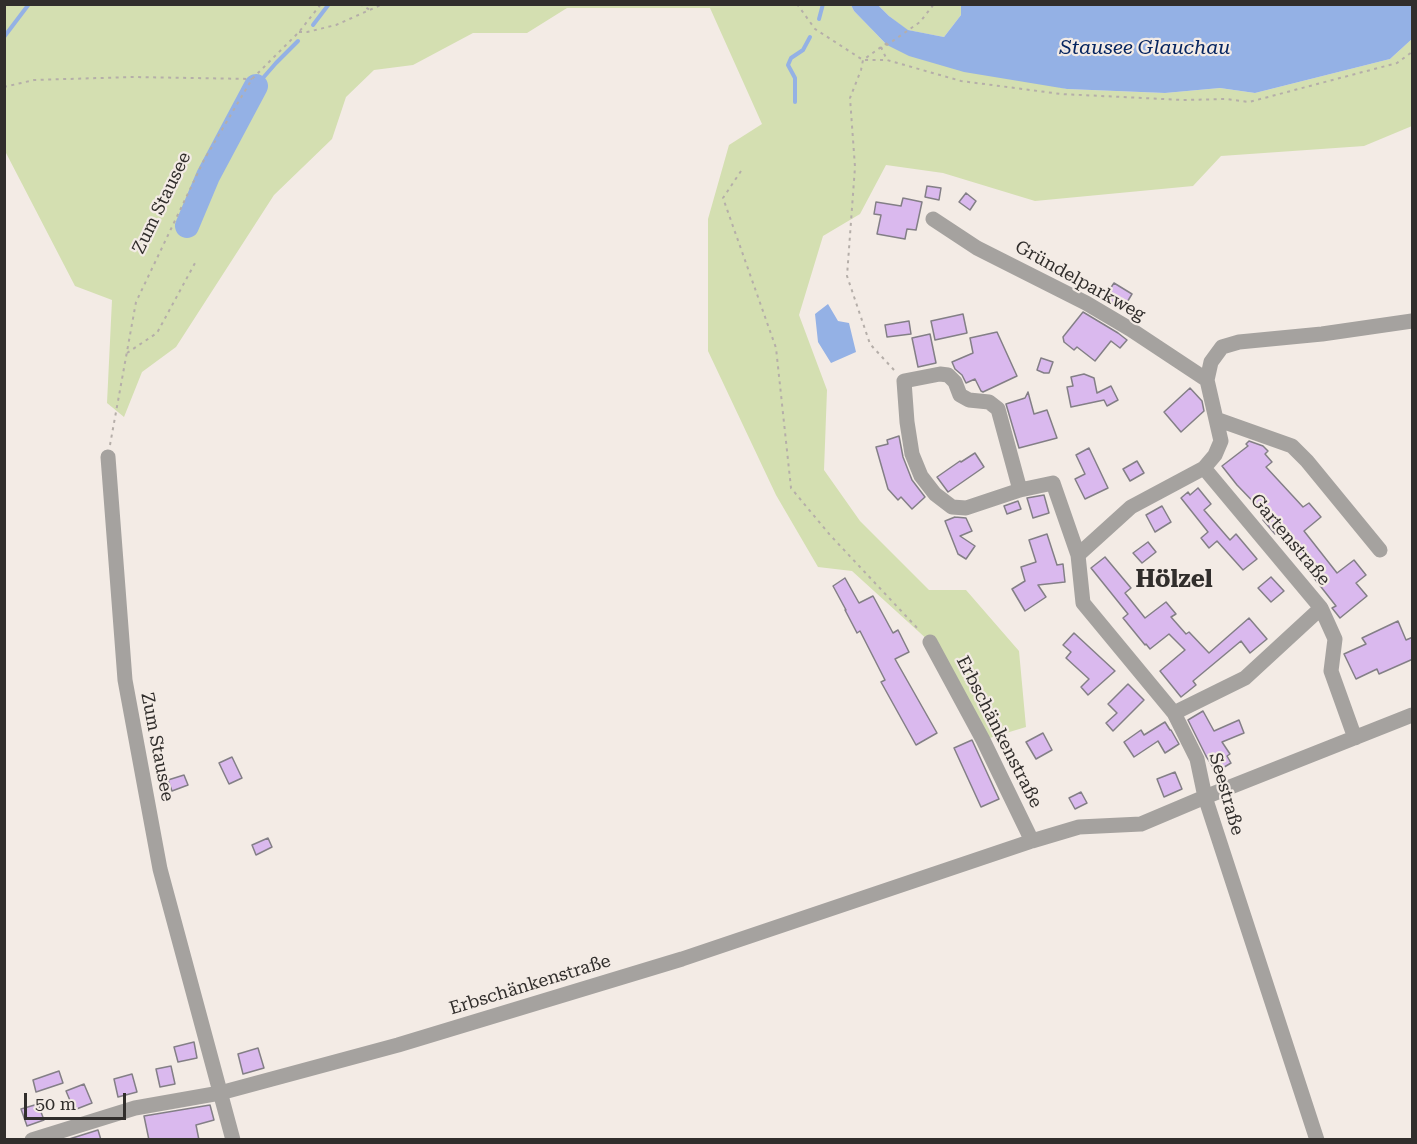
<!DOCTYPE html>
<html>
<head>
<meta charset="utf-8">
<style>
  body { margin:0 }
  #map { position:relative; width:1417px; height:1144px; overflow:hidden; background:#f3ebe5; font-family:"Roboto Serif",serif }
  canvas { display:block }
  .frame { position:absolute; inset:0; border:6px solid #312e2c; pointer-events:none }
  .scale { position:absolute; left:24px; top:1093px; width:102px; height:27px; box-sizing:border-box; border:3px solid #312e2c; border-top:0; padding-left:8px; font-size:18px; line-height:21px; white-space:nowrap; color:#312e2c; -webkit-text-stroke:4px #f3ebe5; paint-order:stroke }
</style>
</head>
<body>
<div id="map">
<canvas width="1417" height="1144"></canvas>
<div class="frame"></div>
<div class="scale">50 m</div>
</div>
<script>
const c = document.querySelector('canvas').getContext('2d');
c.lineJoin = 'round';
function fillPath(path, color) {
  c.fillStyle = color;
  c.fill(path, 'evenodd');
}
function poly(rows) {
  const path = new Path2D();
  for (const r of rows) {
    path.moveTo(r[0], r[1]);
    for (let i = 2; i < r.length; i += 2) path.lineTo(r[i], r[i + 1]);
  }
  return path;
}
function trace(path, color, width, dash) {
  c.strokeStyle = color;
  c.lineWidth = width;
  c.lineCap = dash ? 'butt' : 'round';
  c.setLineDash(dash || []);
  c.stroke(path);
}
function write(font, color, halo, rows, align = 'center') {
  c.font = font + ' "Roboto Serif",serif';
  c.lineWidth = 4.5;
  c.setLineDash([]);
  c.textBaseline = 'middle';
  c.strokeStyle = halo;
  c.fillStyle = color;
  for (const [text, x, y, turn = 0] of rows) {
    c.save();
    c.translate(x, y);
    c.rotate((+turn || 0) * Math.PI / 180);
    c.textAlign = isNaN(turn) ? turn : align;
    if (halo) c.strokeText(text, 0, 0);
    c.fillText(text, 0, 0);
    c.restore();
  }
}
const green = poly([
  [5,5,851,5,854,11,887,45,1067,89,1165,93,1220,88,1255,93,1390,59,1412,39,1412,126,1364,146,1221,156,1193,186,1035,201,943,173,886,165,860,214,823,236,799,315,827,390,824,470,860,521,929,590,966,590,1019,651,1026,727,983,740,930,642,852,571,818,567,776,495,708,351,708,219,729,145,762,124,710,8,567,8,527,33,473,33,413,65,374,70,346,97,332,139,274,195,176,347,142,372,124,417,107,403,112,300,75,286,5,151],
  [878,5,961,5,961,15,944,37,907,30,889,16]
]);
const water = poly([
  [851,5,878,5,889,16,908,30,944,37,961,15,961,5,1412,5,1412,39,1390,59,1255,93,1220,88,1165,93,1067,89,964,72,909,56,887,45,854,11],
  [828,304,838,321,849,323,856,352,831,363,818,342,815,314]
]);
const stream = poly([
  [819,19,823,4],
  [313,25,329,4],
  [4,37,29,4],
  [256,86,276,63,298,41],
  [795,102,795,78,788,65,791,58,803,50,810,37]
]);
const river = poly([
  [187,226,208,176,256,86]
]);
const building = poly([
  [927,186,941,188,939,200,925,197,927,186],
  [966,193,976,201,970,210,959,202,966,193],
  [903,198,922,202,916,230,907,229,905,239,877,234,881,215,874,214,876,202,901,206,903,198],
  [1114,283,1132,294,1123,309,1104,298,1114,283],
  [1083,312,1118,333,1127,340,1120,348,1111,341,1095,361,1077,347,1074,350,1064,342,1063,337,1083,312],
  [963,314,967,333,935,340,931,321,963,314],
  [909,321,911,334,887,337,885,325,909,321],
  [997,332,1017,376,983,392,981,391,975,379,966,383,962,375,955,369,952,362,973,353,970,338,997,332],
  [930,334,936,363,918,367,912,338,930,334],
  [1041,358,1053,362,1049,373,1044,373,1037,370,1041,358],
  [1084,374,1094,378,1097,393,1111,386,1118,400,1107,406,1104,400,1071,407,1067,387,1073,386,1071,377,1084,374],
  [1190,388,1202,401,1204,411,1181,432,1164,412,1190,388],
  [1028,392,1034,414,1047,410,1057,438,1019,448,1006,404,1025,398,1028,392],
  [899,436,903,457,912,480,925,497,912,509,901,497,898,500,888,489,876,447,888,444,887,440,899,436],
  [1249,441,1263,446,1268,451,1265,454,1272,462,1266,467,1303,507,1309,503,1321,517,1304,531,1337,573,1354,560,1366,575,1356,583,1367,596,1340,618,1332,608,1336,606,1314,578,1316,577,1278,531,1275,534,1263,520,1267,516,1237,485,1222,466,1248,446,1246,444,1249,441],
  [1089,448,1108,488,1085,499,1075,479,1085,474,1076,455,1089,448],
  [975,453,984,467,948,492,937,477,960,461,961,462,975,453],
  [1137,461,1144,473,1130,481,1123,469,1137,461],
  [1198,488,1211,504,1204,510,1230,540,1236,534,1257,559,1243,570,1217,541,1209,548,1201,538,1208,532,1181,498,1188,492,1190,495,1198,488],
  [1044,495,1049,513,1033,518,1027,498,1044,495],
  [1018,501,1021,509,1007,514,1004,506,1018,501],
  [1162,506,1171,522,1155,532,1146,515,1162,506],
  [955,517,966,518,972,531,960,536,975,546,966,559,958,554,945,521,955,517],
  [1047,534,1057,565,1063,564,1065,582,1038,585,1046,597,1025,611,1012,589,1025,581,1021,567,1036,562,1029,540,1047,534],
  [1148,542,1156,552,1142,563,1133,553,1148,542],
  [1105,557,1131,588,1125,593,1145,618,1166,602,1176,614,1171,617,1186,634,1189,632,1209,653,1249,618,1267,639,1250,653,1241,641,1193,681,1196,685,1181,697,1160,671,1185,650,1169,634,1150,649,1146,644,1145,645,1123,618,1128,614,1091,568,1105,557],
  [1271,577,1284,591,1271,602,1258,588,1271,577],
  [845,578,859,603,873,596,893,633,898,630,909,652,895,659,937,733,916,745,881,682,885,680,860,631,857,633,845,610,846,610,833,586,845,578],
  [1398,621,1406,640,1413,637,1413,659,1379,674,1377,669,1356,679,1344,654,1366,644,1362,638,1398,621],
  [1074,633,1115,671,1088,695,1081,687,1089,679,1066,658,1071,652,1063,645,1074,633],
  [1128,684,1144,700,1113,731,1106,723,1117,713,1108,704,1128,684],
  [1203,711,1214,731,1239,720,1244,733,1222,742,1230,754,1227,756,1231,763,1216,772,1206,756,1188,720,1203,711],
  [1165,722,1170,730,1171,730,1179,744,1165,753,1158,741,1134,757,1124,742,1141,730,1144,735,1165,722],
  [1043,733,1052,750,1036,759,1026,742,1043,733],
  [972,740,999,799,981,807,954,748,972,740],
  [232,757,242,778,229,784,219,763,232,757],
  [1175,772,1182,789,1164,797,1157,779,1175,772],
  [184,775,188,785,172,791,168,780,184,775],
  [1081,792,1087,803,1075,809,1069,798,1081,792],
  [268,838,272,847,256,855,252,845,268,838],
  [194,1042,197,1058,178,1062,174,1047,194,1042],
  [258,1048,264,1068,243,1074,238,1054,258,1048],
  [171,1066,175,1084,160,1087,156,1069,171,1066],
  [59,1071,63,1083,36,1092,33,1080,59,1071],
  [132,1074,137,1092,118,1097,114,1079,132,1074],
  [84,1084,92,1103,74,1110,66,1091,84,1084],
  [38,1104,44,1120,27,1126,21,1109,38,1104],
  [210,1105,214,1120,196,1125,199,1140,149,1140,144,1116,210,1105],
  [98,1130,101,1140,66,1140,98,1130]
]);
const path = poly([
  [360,4,370,10],
  [797,4,815,29,863,60,887,60,961,81,1061,94,1183,100,1226,99,1249,102,1397,63,1412,52],
  [299,32,307,32,336,25,383,4],
  [881,47,887,60],
  [4,87,34,80,133,77,252,79],
  [741,171,723,198,776,348,791,488,830,535,920,631],
  [127,353,157,333,195,263],
  [894,370,870,344,847,276,855,167,850,98,861,70,863,60,881,47,889,42,887,45,920,22,934,4],
  [110,445,136,302,204,160,252,79,299,32,321,4]
]);
const minor = poly([
  [933,219,977,248,1086,303,1130,329,1207,380],
  [1216,419,1292,446,1307,461,1380,550],
  [108,457,125,680,160,869,233,1140],
  [1020,490,998,409,989,402,969,400,960,395,955,382,948,375,940,374,904,381,907,422,912,454,921,476,935,494,952,507,966,508,1020,490,1053,483,1078,555,1083,603,1174,713,1197,759,1205,797,1317,1140],
  [1078,555,1131,507,1204,468,1215,455,1221,441,1207,380,1211,362,1222,347,1239,342,1322,334,1412,321],
  [1321,608,1335,639,1331,671,1355,738],
  [930,642,983,740,1032,841],
  [1174,713,1245,678,1321,608,1204,468],
  [32,1140,135,1108,220,1093,398,1045,682,959,1032,841,1079,827,1141,824,1205,797,1412,715]
]);
const streetNames = [
  ["Zum Stausee",162,203,-64],
  ["Gründelparkweg",1080,281,29],
  ["Gartenstraße",1290,540,50],
  ["Erbschänkenstraße",999,732,63],
  ["Zum Stausee",157,747,79],
  ["Seestraße",1226,794,74],
  ["Erbschänkenstraße",530,985,-17]
];
const waterNames = [
  ["Stausee Glauchau",1145,48]
];
const districtNames = [
  ["Hölzel",1174,580]
];
fillPath(green, '#d4dfb1');
fillPath(water, '#94b1e5');
trace(stream, '#94b1e5', 4);
trace(river, '#94b1e5', 24);
fillPath(building, '#dab9ee');
trace(building, '#837f86', 1.5);
trace(path, '#b5aea9', 2, [3, 4.5]);
trace(minor, '#a5a29f', 15);
write('18px', '#312e2c', '#f3ebe5', streetNames);
write('italic 20px', '#062560', '#f3ebe5', waterNames);
write('bold 24px', '#312e2c', '#f3ebe5', districtNames);
</script>
</body>
</html>
